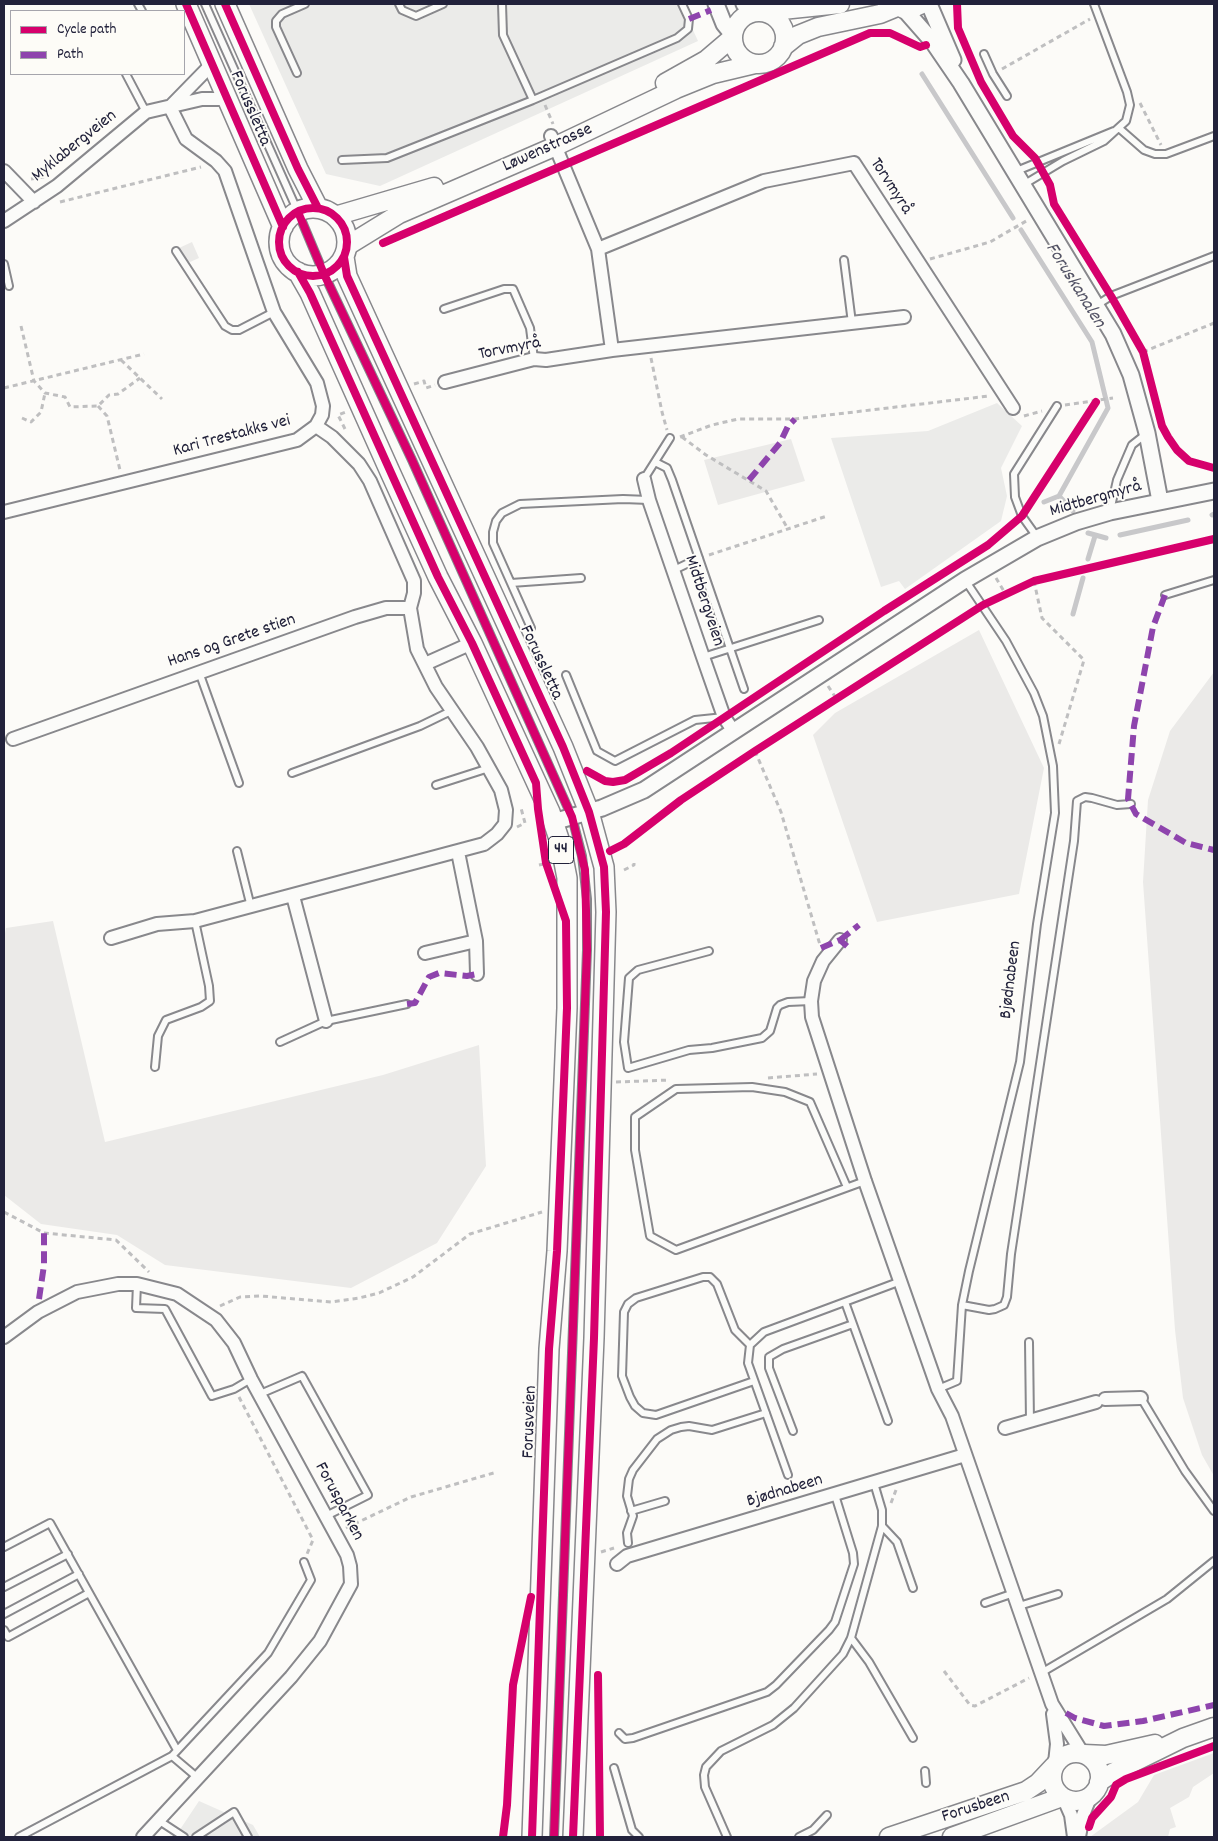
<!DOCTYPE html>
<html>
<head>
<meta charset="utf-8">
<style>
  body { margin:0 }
  #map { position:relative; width:1218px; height:1841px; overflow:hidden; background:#fcfbf8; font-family:Dekko,sans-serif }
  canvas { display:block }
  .frame { position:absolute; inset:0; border:5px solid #22223b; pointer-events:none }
  .legend { position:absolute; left:10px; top:10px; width:175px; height:65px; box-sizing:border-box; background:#fdfcf7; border:1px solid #a5a5ac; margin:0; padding:6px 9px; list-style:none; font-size:15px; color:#22223b }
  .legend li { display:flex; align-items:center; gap:10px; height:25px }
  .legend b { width:25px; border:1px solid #a5a5ac }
</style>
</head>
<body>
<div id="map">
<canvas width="1218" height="1841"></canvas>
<div class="frame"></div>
<ul class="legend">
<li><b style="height:6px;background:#d6006c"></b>Cycle path</li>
<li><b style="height:6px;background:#8e44ad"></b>Path</li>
</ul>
</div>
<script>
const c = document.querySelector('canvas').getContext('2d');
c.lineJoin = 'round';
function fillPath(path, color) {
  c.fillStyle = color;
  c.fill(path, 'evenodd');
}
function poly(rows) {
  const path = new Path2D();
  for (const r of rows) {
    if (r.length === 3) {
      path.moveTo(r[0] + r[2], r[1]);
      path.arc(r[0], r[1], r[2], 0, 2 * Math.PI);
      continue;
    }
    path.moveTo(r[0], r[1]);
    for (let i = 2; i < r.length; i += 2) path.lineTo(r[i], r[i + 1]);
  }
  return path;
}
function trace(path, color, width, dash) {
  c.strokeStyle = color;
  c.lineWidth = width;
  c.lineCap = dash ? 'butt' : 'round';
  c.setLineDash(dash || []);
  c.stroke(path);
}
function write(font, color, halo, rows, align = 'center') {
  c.font = font + ' Dekko,sans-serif';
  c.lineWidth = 4;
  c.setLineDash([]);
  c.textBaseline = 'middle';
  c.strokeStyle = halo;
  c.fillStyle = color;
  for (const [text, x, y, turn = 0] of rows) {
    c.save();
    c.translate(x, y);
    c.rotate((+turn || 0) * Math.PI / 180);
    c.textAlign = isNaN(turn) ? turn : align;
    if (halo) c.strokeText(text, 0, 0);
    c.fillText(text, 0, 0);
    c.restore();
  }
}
const built = poly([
  [249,4,681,4,698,41,380,186,326,174],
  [997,403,1022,426,1001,468,1007,496,1001,521,905,589,899,581,881,587,831,438,928,431],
  [199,1801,253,1825,260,1837,175,1837]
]);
const green = poly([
  [192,242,199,258,190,262,185,260,179,248],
  [791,439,805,481,718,505,704,460],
  [979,630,1044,768,1019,894,877,922,813,735,835,713],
  [1214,672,1214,1476,1202,1455,1183,1398,1175,1330,1143,882,1148,800,1170,731],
  [53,921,105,1142,383,1075,479,1045,486,1166,437,1243,351,1288,165,1265,117,1235,41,1224,4,1195,4,938,6,928],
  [1214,1753,1214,1773,1193,1787,1189,1797,1170,1808,1176,1827,1170,1829,1168,1837,1090,1837,1138,1802,1154,1775]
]);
const stream = poly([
  [922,74,1013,218],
  [1021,230,1092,342,1108,408,1059,496],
  [1044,502,1059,496,1073,511],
  [1212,515,1214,514],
  [1088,533,1106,538],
  [1120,535,1188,520],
  [1088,559,1095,536],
  [1073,614,1083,578]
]);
const path = poly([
  [1002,69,1090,19],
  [1140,103,1161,145],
  [545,105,553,124],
  [31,179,44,177],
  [60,202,201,167],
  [930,259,990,242,1028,220],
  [21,326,34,381,45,393,65,397,70,407,98,406,109,395,118,394,140,378],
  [1143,352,1214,323],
  [651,358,662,412,667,430],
  [121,360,162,399],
  [414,384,424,381,426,388,435,385],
  [4,388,144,354],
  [1065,405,1113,398],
  [98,406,107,416,120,470],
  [1024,416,1042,411],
  [22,418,31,422,41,412,45,393],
  [345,429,338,415,346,412],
  [680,437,712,425,738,419,795,419,989,396],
  [682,437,706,455,766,491,788,529],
  [709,555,827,516],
  [996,578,1005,593],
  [1034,581,1042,618,1084,660,1059,744],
  [828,686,836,698],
  [755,751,781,812,820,945],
  [517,827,525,823,521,808],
  [539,865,548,863],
  [624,870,634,865,634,863],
  [768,1078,817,1074],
  [616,1082,670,1080],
  [4,1212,44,1233,116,1240,149,1272],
  [220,1306,240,1297,261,1296,331,1302,359,1298,379,1293,413,1277,470,1234,542,1212],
  [239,1397,313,1540,307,1554],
  [891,1503,896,1490],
  [346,1528,411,1497,497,1472],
  [601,1552,614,1548],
  [944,1671,970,1705,975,1706,1029,1678]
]);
const service = poly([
  [138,4,142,11],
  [205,4,298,212,324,274,412,460,572,817,582,856,587,899,587,950,554,1837],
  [399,4,402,10,416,16,443,4],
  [502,4,503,35,533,100],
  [984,54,993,74,1007,96],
  [297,73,276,27,276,21,282,14,305,4],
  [126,74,146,112],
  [1120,129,1144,150,1155,154,1166,154,1214,136],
  [342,160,387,158,533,100,677,38,688,29,689,19,682,4],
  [1014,172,1114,131],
  [1023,185,1063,161,1104,141,1126,121,1130,105,1127,92,1094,4],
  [176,251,225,326,232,330,239,330,274,312],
  [844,260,852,323],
  [4,264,9,286],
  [1097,305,1111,296,1214,256],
  [444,309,504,289,513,289,530,328,534,359],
  [655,462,667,468,672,480,744,689],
  [644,479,670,438],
  [1110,511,1117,480,1132,445,1146,434],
  [1037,537,1022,516,1015,497,1014,474,1057,406],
  [674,570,699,558],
  [511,583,581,578],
  [1165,595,1214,580],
  [531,628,493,543,493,532,496,521,502,513,520,504,623,499,649,500],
  [703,657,819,620],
  [199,672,239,783],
  [566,675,597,751,615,761,695,720,724,717],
  [292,773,420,726,451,711],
  [436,785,489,768],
  [237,851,251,907],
  [709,951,638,970,629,978,624,1042,628,1068,689,1050,712,1048,762,1038,770,1031,777,1008,780,1005,788,1002,811,1001],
  [280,1042,326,1021,407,1004],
  [155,1067,158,1036,166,1020,201,1007,210,1001,209,986,195,921],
  [847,1187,810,1102,785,1092,752,1087,676,1089,635,1117,635,1150,650,1236,676,1250,865,1181],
  [137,1284,136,1308,165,1309,212,1396,234,1389,251,1379],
  [845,1302,888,1421],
  [962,1305,989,1310,995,1309,1004,1305,1007,1297,1011,1254,1074,841,1077,801,1085,797,1092,798,1117,805,1131,804],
  [1029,1342,1030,1422],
  [750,1345,735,1330,717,1284,710,1277,703,1277,636,1298,628,1304,624,1312,622,1376,630,1397,635,1406,643,1413,656,1415,754,1381],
  [938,1389,957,1381,962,1305,969,1271,1020,1062,1037,924,1055,813,1053,766,1043,716,1034,693,1006,641,965,580],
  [260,1394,302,1376,368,1495,326,1516],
  [1141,1398,1185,1471,1214,1511],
  [793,1431,769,1368,769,1357,783,1349,853,1324],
  [788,1475,748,1363,750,1345,764,1332,901,1281],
  [631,1511,665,1501],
  [882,1526,897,1542,913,1588],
  [628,1543,627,1533,633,1516,627,1496,629,1479,633,1470,657,1439,671,1430,681,1427,689,1426,712,1430,766,1413],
  [4,1547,50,1523,177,1750],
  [4,1587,68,1554],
  [985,1603,1014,1593],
  [1019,1606,1058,1594],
  [4,1614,79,1574],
  [4,1630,8,1637,89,1593],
  [851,1638,869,1662,913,1738],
  [1041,1673,1167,1599,1214,1561],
  [619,1733,625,1739,633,1738,767,1692,776,1685,829,1630,835,1622,854,1564,853,1553,835,1495],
  [614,1768,632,1830,639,1837],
  [925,1771,926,1783],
  [198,1778,172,1756,268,1653,311,1580,304,1562],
  [158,1820,184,1837],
  [19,1837,172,1756],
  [196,1837,234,1812,248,1837],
  [727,1837,705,1787,704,1775,706,1767,721,1751,773,1725,794,1708,843,1654,851,1638,882,1526,882,1510,874,1483],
  [799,1837,813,1830,827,1815]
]);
const minor = poly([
  [170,107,213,63],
  [551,136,598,249,612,350],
  [4,171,34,202],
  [4,221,57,186,146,112,202,99,228,99],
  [598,249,764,181,854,163,1013,408],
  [445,382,534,359,546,360,612,350,904,317],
  [316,426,332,437,359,464,370,481,414,581,414,593,410,608],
  [644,479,649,500,703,657,724,717,734,732],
  [4,512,297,440,316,426,322,415,323,406,317,383,274,312,225,171,216,161,186,139,170,107],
  [425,664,472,643],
  [13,739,355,617,386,608,410,608,417,649,436,687,477,747,501,790,506,810,505,824,497,834,484,844,195,921,157,924,111,938],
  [458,852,476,941,477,974],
  [293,896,326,1021],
  [840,940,823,961,814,981,811,1001,812,1017,865,1181,938,1389,952,1416,1052,1704,1083,1754],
  [425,953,476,941],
  [4,1337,38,1312,77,1292,118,1284,137,1284,177,1294,216,1320,234,1343,251,1379,347,1555,350,1566,351,1584,320,1641,291,1677,143,1837],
  [1105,1399,1141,1398],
  [1005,1428,1096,1402],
  [617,1564,627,1556,965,1455],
  [1053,1714,1057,1744,1055,1763],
  [1064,1799,1071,1815,1074,1837],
  [1079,1837,1083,1815,1091,1795]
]);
const tertiary = poly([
  [716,4,724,24,733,35],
  [744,4,757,12],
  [929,4,953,60],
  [904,9,933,42,961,83,1113,334,1131,375,1147,433,1160,501],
  [553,822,602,808,644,790,965,580,1037,538,1076,522,1110,512,1214,491]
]);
const secondary = poly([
  [893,4,904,9,911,9,922,4],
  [763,12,840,4],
  [759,38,26],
  [783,47,798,35,818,27,880,14,897,7],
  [665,83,706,60,733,37],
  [335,216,434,187],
  [347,246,399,214,556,146,676,89,713,74,755,64],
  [1076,1777,24],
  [1084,1754,1106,1755,1155,1744],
  [1099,1782,1114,1772,1183,1738,1214,1727],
  [889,1837,1026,1791,1038,1783,1054,1766],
  [952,1837,1062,1797]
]);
const primary = poly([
  [186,4,283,227],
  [225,4,298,169,318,208],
  [313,242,34],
  [344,257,347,276,563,747,589,812,604,867,606,912,594,1338,573,1837],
  [298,272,310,293,391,474,438,577,472,643,550,812,560,842,567,878,567,1008,557,1251,549,1349,532,1837]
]);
const quiet = poly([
  [689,19,711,10],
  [749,480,780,443,788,426,795,419],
  [1165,595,1153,627,1134,726,1128,799,1136,814,1186,843,1214,850],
  [840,940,859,925],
  [821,948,840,940,848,947],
  [407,1004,415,1003,429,977,439,973,467,976,477,974],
  [39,1299,44,1265,44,1233],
  [1066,1713,1075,1718,1104,1726,1143,1721,1214,1705]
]);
const cycleway = poly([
  [186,4,283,227],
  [225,4,298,169,318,208],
  [957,4,958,28,981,82,1013,136,1035,158,1050,185,1054,204,1111,296,1143,352,1162,426,1168,437,1177,450,1189,461,1214,468],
  [313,242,34],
  [298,212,324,274,412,460,572,817,585,870,587,950,554,1837],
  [383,243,870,33,890,33,920,47,926,45],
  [344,257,347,276,563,747,589,812,604,867,606,912,594,1338,573,1837],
  [298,272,310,293,438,577,472,643,536,783,538,809,546,863,566,921,567,1008,557,1251,549,1349,532,1837],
  [587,771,605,781,613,782,625,780,671,753,884,611,988,545,1022,516,1096,402],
  [610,851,624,844,681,800,755,751,983,605,1034,581,1214,539],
  [598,1675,600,1837],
  [1089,1827,1092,1818,1111,1797,1116,1785,1126,1779,1214,1746],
  [503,1837,507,1805,513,1685,531,1597]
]);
const shields = [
  [561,850,25]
];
const shieldNames = [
  ["44",561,850]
];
const streetNames = [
  ["Forussletta",249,109,67],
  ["Myklabergveien",75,147,-39],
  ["Løwenstrasse",548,149,-24],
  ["Torvmyrå",890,187,57],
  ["Torvmyrå",510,350,-11],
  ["Kari Trestakks vei",232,437,-15],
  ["Midtbergmyrå",1096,500,-16],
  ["Midtbergveien",703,601,72],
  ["Hans og Grete stien",232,642,-19],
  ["Forussletta",540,663,65],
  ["Bjødnabeen",1012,980,-83],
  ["Forusveien",531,1422,-88],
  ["Bjødnabeen",785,1492,-17],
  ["Forusparken",338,1502,62],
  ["Forusbeen",976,1808,-18]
];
const waterNames = [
  ["Foruskanalen",1074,286,58]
];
fillPath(built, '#ebebe9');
fillPath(green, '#ebeae8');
trace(stream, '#c8c8ca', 5);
trace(service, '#88888c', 10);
trace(minor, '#88888c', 16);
trace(tertiary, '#88888c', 19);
trace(secondary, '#88888c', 21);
trace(primary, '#88888c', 22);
trace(path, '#bfbfc0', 3, [5, 4]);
trace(service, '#fbfbf9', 6);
trace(minor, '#fbfbf9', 12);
trace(tertiary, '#fbfbf9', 15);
trace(secondary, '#fbfbf9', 18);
trace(primary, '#fbfbf9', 19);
trace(quiet, '#8e44ad', 6, [12, 6]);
trace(cycleway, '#d6006c', 8);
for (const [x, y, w] of shields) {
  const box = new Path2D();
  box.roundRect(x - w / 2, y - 13.5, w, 27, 4);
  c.fillStyle = '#fdfcf7';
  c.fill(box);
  trace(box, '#22223b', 1);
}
write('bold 16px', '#22223b', null, shieldNames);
write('18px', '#22223b', '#fdfcf7', streetNames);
write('italic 19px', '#545466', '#fdfcf7', waterNames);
</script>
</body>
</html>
